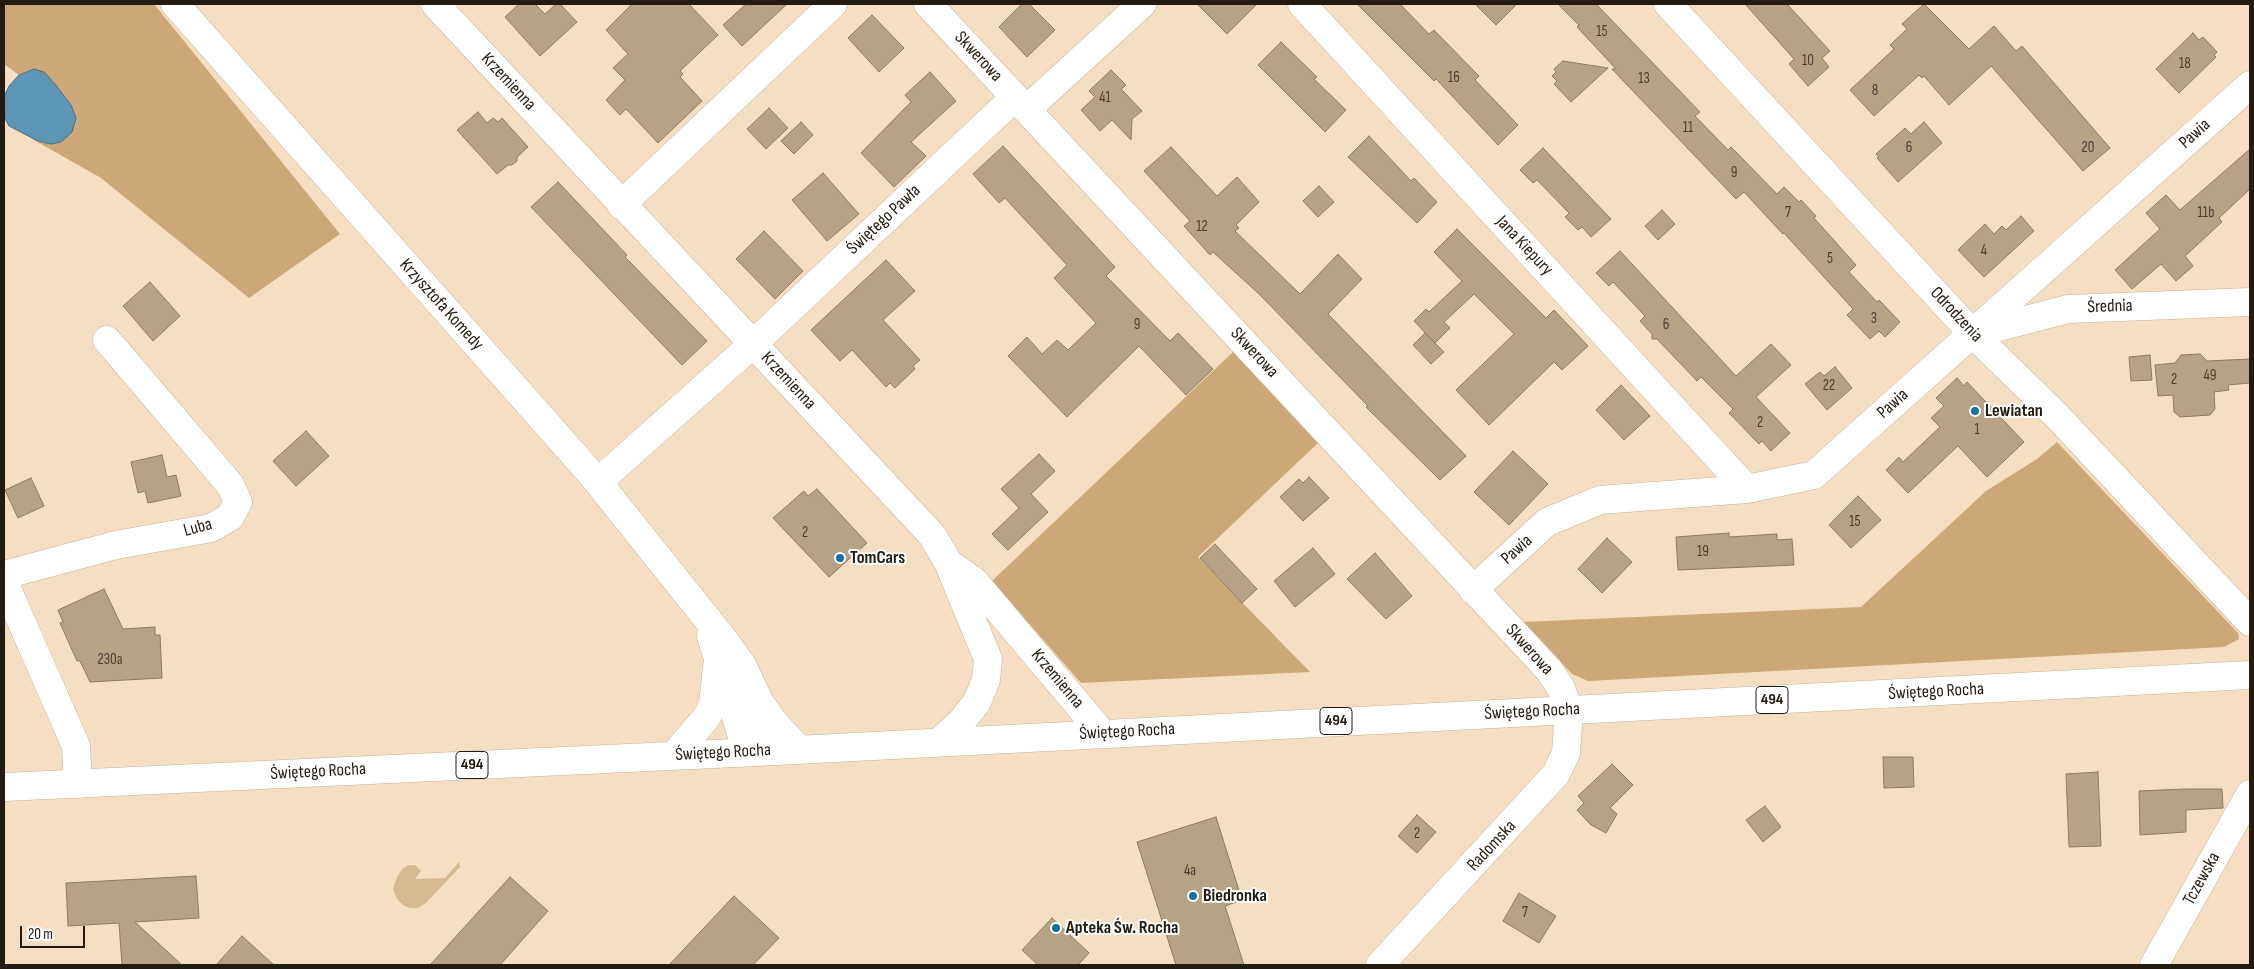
<!DOCTYPE html>
<html>
<head>
<meta charset="utf-8">
<style>
  body { margin:0 }
  #map { position:relative; width:2254px; height:969px; overflow:hidden; background:#f5dec1; font-family:"Sofia Sans Condensed",sans-serif }
  canvas { display:block }
  .frame { position:absolute; inset:0; border:5px solid #231b10; pointer-events:none }
  .scale { position:absolute; left:20px; top:926px; width:65px; height:22px; box-sizing:border-box; border:2px solid #231b10; border-top:0; padding-left:6px; font-size:15px; line-height:18px; white-space:nowrap; color:#231b10; -webkit-text-stroke:4px #fff; paint-order:stroke }
</style>
</head>
<body>
<div id="map">
<canvas width="2254" height="969"></canvas>
<div class="frame"></div>
<div class="scale">20 m</div>
</div>
<script>
const c = document.querySelector('canvas').getContext('2d');
c.lineJoin = 'round';
function fillPath(path, color) {
  c.fillStyle = color;
  c.fill(path, 'evenodd');
}
function poly(rows) {
  const path = new Path2D();
  for (const r of rows) {
    path.moveTo(r[0], r[1]);
    for (let i = 2; i < r.length; i += 2) path.lineTo(r[i], r[i + 1]);
  }
  return path;
}
function trace(path, color, width, dash) {
  c.strokeStyle = color;
  c.lineWidth = width;
  c.lineCap = dash ? 'butt' : 'round';
  c.setLineDash(dash || []);
  c.stroke(path);
}
function write(font, color, halo, rows, align = 'center') {
  c.font = font + ' "Sofia Sans Condensed",sans-serif';
  c.lineWidth = 4;
  c.setLineDash([]);
  c.textBaseline = 'middle';
  c.strokeStyle = halo;
  c.fillStyle = color;
  for (const [text, x, y, turn = 0] of rows) {
    c.save();
    c.translate(x, y);
    c.rotate((+turn || 0) * Math.PI / 180);
    c.textAlign = isNaN(turn) ? turn : align;
    if (halo) c.strokeText(text, 0, 0);
    c.fillText(text, 0, 0);
    c.restore();
  }
}
const green = poly([
  [459,862,460,867,426,903,418,908,410,908,403,905,397,899,393,889,397,877,402,869,409,865,415,865,421,871,415,879,445,878]
]);
const forest = poly([
  [4,4,154,4,340,234,249,298,101,178,20,132,38,141,34,69,19,75,4,64],
  [1234,351,1319,442,1198,557,1310,672,1081,683,992,581],
  [2057,442,2238,633,2239,639,2224,647,1588,681,1572,674,1523,622,1861,607,1986,491,2037,459]
]);
const water = poly([
  [34,69,44,72,55,84,71,105,76,118,72,132,61,142,51,144,38,141,9,126,4,117,4,97,9,86,19,75,34,69]
]);
const building = poly([
  [519,4,535,4,545,14,556,4,560,4,577,22,540,56,505,17,519,4],
  [632,4,689,4,718,35,680,71,683,74,680,77,702,101,658,143,626,109,620,115,606,100,625,80,613,68,628,54,606,30,632,4],
  [746,4,787,4,742,46,723,25,746,4],
  [1022,4,1029,4,1055,30,1027,57,999,27,1022,4],
  [1197,4,1257,4,1227,34,1197,4],
  [1357,4,1400,4,1429,34,1434,30,1479,76,1475,80,1518,125,1498,145,1436,79,1434,81,1357,4],
  [1475,4,1517,4,1496,25,1475,4],
  [1558,4,1596,4,1700,112,1695,116,1728,150,1731,147,1777,194,1784,187,1799,202,1801,200,1816,216,1814,218,1856,265,1849,272,1877,302,1879,300,1900,322,1885,337,1879,331,1870,339,1847,315,1853,309,1784,233,1783,234,1744,192,1736,199,1612,69,1616,69,1577,27,1579,25,1558,4],
  [1745,4,1787,4,1830,51,1822,58,1829,67,1808,86,1789,64,1794,59,1745,4],
  [1924,4,1969,49,1994,26,2016,51,2022,46,2110,148,2083,171,1991,66,1949,105,1924,76,1922,78,1919,75,1874,116,1850,90,1894,49,1890,45,1907,29,1902,24,1924,4],
  [872,15,904,48,879,72,848,38,872,15],
  [2193,33,2199,40,2203,37,2217,52,2214,55,2216,57,2179,93,2156,69,2193,33],
  [1281,42,1317,77,1314,79,1346,110,1325,132,1258,65,1281,42],
  [1563,61,1608,68,1571,102,1554,84,1557,81,1552,76,1556,72,1554,69,1563,61],
  [1111,70,1126,85,1121,89,1142,111,1132,119,1131,140,1112,120,1100,131,1081,110,1095,97,1089,91,1111,70],
  [930,72,956,101,911,142,926,156,894,187,861,153,911,102,905,95,930,72],
  [769,108,788,128,766,149,747,129,769,108],
  [478,112,487,123,493,118,498,122,502,118,528,147,517,157,517,161,512,165,508,165,497,174,457,130,478,112],
  [801,122,813,135,794,154,781,141,801,122],
  [1924,122,1942,143,1898,182,1877,158,1879,157,1876,154,1905,128,1911,134,1924,122],
  [1369,136,1411,181,1414,178,1437,202,1417,223,1348,157,1369,136],
  [1003,146,1115,267,1106,276,1170,341,1178,333,1213,369,1186,395,1139,346,1067,417,1008,356,1027,337,1042,354,1057,340,1068,350,1096,323,1054,278,1067,265,1005,198,999,203,973,174,1003,146],
  [1171,147,1217,196,1237,177,1259,202,1236,225,1239,228,1235,231,1300,294,1338,254,1362,279,1328,314,1466,456,1440,480,1366,407,1368,406,1259,294,1213,252,1210,255,1184,226,1190,221,1144,171,1171,147],
  [1543,148,1611,219,1591,237,1582,227,1578,230,1565,217,1569,213,1537,180,1533,183,1520,170,1543,148],
  [2250,149,2250,189,2219,218,2222,222,2185,256,2193,266,2176,281,2161,264,2132,289,2115,270,2160,229,2146,213,2166,195,2180,210,2250,149],
  [823,173,859,214,827,241,792,200,823,173],
  [558,182,627,255,625,257,707,341,682,365,531,207,558,182],
  [1319,186,1334,202,1318,217,1303,201,1319,186],
  [1662,210,1675,224,1658,240,1645,226,1662,210],
  [2021,216,2034,231,1984,277,1958,250,1985,224,1994,234,2002,226,2006,230,2021,216],
  [1457,229,1546,318,1554,310,1588,346,1562,370,1554,362,1489,425,1456,390,1514,334,1474,294,1444,322,1450,328,1435,343,1414,321,1426,309,1429,312,1462,281,1434,252,1457,229],
  [764,231,803,271,775,299,736,259,764,231],
  [1620,251,1736,376,1771,344,1791,365,1756,397,1790,433,1771,451,1762,441,1759,444,1729,413,1733,409,1701,377,1697,381,1657,339,1652,339,1652,334,1640,321,1645,316,1613,282,1609,286,1596,273,1620,251],
  [886,260,915,291,883,320,920,360,913,366,915,369,895,388,890,383,886,387,852,350,840,361,811,330,886,260],
  [150,282,180,316,153,341,123,306,150,282],
  [1425,333,1444,352,1431,364,1413,345,1425,333],
  [2200,354,2207,361,2250,359,2250,383,2228,385,2229,390,2214,392,2215,409,2210,415,2180,417,2174,412,2173,395,2158,396,2155,365,2175,363,2181,355,2200,354],
  [2150,355,2152,380,2131,381,2129,357,2150,355],
  [1835,367,1852,388,1827,410,1805,384,1820,372,1824,376,1835,367],
  [1957,378,1964,386,1967,382,2024,442,1987,477,1958,446,1908,493,1886,470,1899,457,1903,462,1940,427,1931,418,1944,406,1936,398,1957,378],
  [1621,385,1650,416,1624,440,1596,410,1621,385],
  [306,431,329,456,296,486,273,461,306,431],
  [1513,451,1548,484,1509,525,1474,492,1513,451],
  [1039,454,1055,471,1031,494,1048,512,1008,550,992,534,1019,508,1001,489,1039,454],
  [162,455,167,477,176,475,181,496,148,503,145,491,138,493,131,462,162,455],
  [1309,477,1329,498,1303,521,1280,497,1299,479,1303,483,1309,477],
  [31,478,44,506,18,518,5,490,31,478],
  [817,489,867,543,829,577,773,518,804,491,808,496,817,489],
  [1858,496,1881,520,1851,548,1829,525,1858,496],
  [1729,533,1729,537,1777,534,1777,540,1792,539,1794,565,1678,570,1676,537,1729,533],
  [1607,538,1632,562,1602,593,1578,569,1607,538],
  [1215,544,1257,589,1242,603,1200,558,1215,544],
  [1313,548,1335,574,1295,607,1274,581,1313,548],
  [1375,553,1412,596,1386,619,1347,579,1375,553],
  [104,589,123,629,155,627,155,635,160,635,162,678,90,682,80,661,77,661,60,623,63,622,58,610,104,589],
  [1883,757,1913,757,1914,787,1884,788,1883,757],
  [1612,764,1633,785,1610,808,1617,814,1606,833,1591,825,1577,810,1584,803,1578,796,1612,764],
  [2098,772,2101,846,2069,847,2066,774,2098,772],
  [2185,789,2222,789,2223,808,2186,810,2186,832,2140,835,2139,791,2185,789],
  [1765,806,1781,827,1763,842,1746,820,1765,806],
  [1417,815,1436,832,1417,853,1398,836,1417,815],
  [1216,817,1242,900,1225,906,1244,965,1176,965,1137,842,1216,817],
  [196,876,199,918,135,922,182,965,122,965,119,923,68,926,66,883,196,876],
  [510,877,548,911,500,965,430,965,510,877],
  [1519,893,1556,916,1539,943,1503,921,1519,893],
  [734,896,779,938,753,965,669,965,734,896],
  [1052,918,1089,953,1078,965,1038,965,1022,950,1052,918],
  [242,936,274,965,216,965,242,936]
]);
const minor = poly([
  [175,4,593,476,721,636,742,665,760,703,762,719,757,752],
  [435,4,932,535,948,562,988,659,986,680,977,702,962,721,940,741],
  [928,4,1549,670,1561,688,1569,710,1566,753,1556,774,1380,965],
  [1302,4,1747,489],
  [1668,4,1973,334,2057,416,2250,622],
  [1027,109,1142,4],
  [621,205,833,4],
  [1976,333,2068,309,2250,302],
  [598,482,753,344,1015,97],
  [951,565,974,581,1102,733],
  [4,575,116,545,211,528,230,517,238,502,231,486,221,474,107,340],
  [4,582,76,746,78,784],
  [1473,590,1547,522,1600,500,1747,489,1814,475,2250,85],
  [711,636,742,736,751,752],
  [760,703,776,725,799,749],
  [674,755,706,718,713,705,717,666],
  [2154,965,2250,794]
]);
const major = poly([
  [4,787,757,752,2250,675]
]);
const markers = [
  [1975,411,5,"#0d729f"],
  [840,558,5,"#0d729f"],
  [1193,896,5,"#0d729f"],
  [1056,928,5,"#0d729f"]
];
const numberNames = [
  ["15",1602,32],
  ["10",1808,61],
  ["18",2185,64],
  ["16",1454,78],
  ["13",1644,79],
  ["8",1875,91],
  ["41",1105,98],
  ["11",1688,128],
  ["6",1909,148],
  ["20",2088,148],
  ["9",1734,173],
  ["7",1788,213],
  ["11b",2206,213],
  ["12",1202,227],
  ["4",1984,251],
  ["5",1830,259],
  ["3",1874,319],
  ["9",1137,325],
  ["6",1666,325],
  ["49",2210,376],
  ["2",2174,380],
  ["22",1829,386],
  ["2",1760,423],
  ["1",1977,430],
  ["15",1855,522],
  ["2",805,533],
  ["19",1703,552],
  ["230a",110,660],
  ["2",1417,834],
  ["4a",1190,871],
  ["7",1525,913]
];
const shields = [
  [1772,700,32],
  [1336,721,32],
  [472,765,32]
];
const shieldNames = [
  ["494",1772,700],
  ["494",1336,721],
  ["494",472,765]
];
const streetNames = [
  ["Skwerowa",978,57,47],
  ["Krzemienna",508,82,47],
  ["Pawia",2195,134,-42],
  ["Świętego Pawła",884,220,-43],
  ["Jana Kiepury",1524,246,47],
  ["Krzysztofa Komedy",441,305,48],
  ["Średnia",2110,307,-2],
  ["Odrodzenia",1956,315,47],
  ["Skwerowa",1254,353,47],
  ["Krzemienna",788,381,47],
  ["Pawia",1893,404,-42],
  ["Luba",198,528,-15],
  ["Pawia",1517,550,-42],
  ["Skwerowa",1529,650,48],
  ["Krzemienna",1057,679,50],
  ["Świętego Rocha",1936,692,-3],
  ["Świętego Rocha",1532,712,-3],
  ["Świętego Rocha",1127,732,-3],
  ["Świętego Rocha",723,753,-3],
  ["Świętego Rocha",318,772,-3],
  ["Radomska",1492,846,-47],
  ["Tczewska",2202,879,-61]
];
const poiNames = [
  ["Lewiatan",1985,411],
  ["TomCars",850,558],
  ["Biedronka",1203,896],
  ["Apteka Św. Rocha",1066,928]
];
fillPath(green, '#d7b991');
fillPath(forest, '#cca878');
fillPath(water, '#5e96b6');
trace(water, '#4c7184', 1);
fillPath(building, '#b7a286');
trace(building, '#8e7a5f', 1);
trace(minor, '#c6b194', 29);
trace(major, '#c6b194', 29);
trace(minor, '#fff', 28);
trace(major, '#fff', 28);
for (const [x, y, r, color] of markers) {
  const dot = new Path2D();
  dot.arc(x, y, r, 0, 2 * Math.PI);
  c.fillStyle = color;
  c.fill(dot);
  trace(dot, '#fff', 2);
}
write('15px', '#483d2e', null, numberNames);
for (const [x, y, w] of shields) {
  const box = new Path2D();
  box.roundRect(x - w / 2, y - 13.5, w, 27, 4);
  c.fillStyle = '#fff';
  c.fill(box);
  trace(box, '#231b10', 1);
}
write('bold 16px', '#231b10', null, shieldNames);
write('18px', '#231b10', '#fff', streetNames);
write('bold 18px', '#231b10', '#fff', poiNames, 'left');
</script>
</body>
</html>
